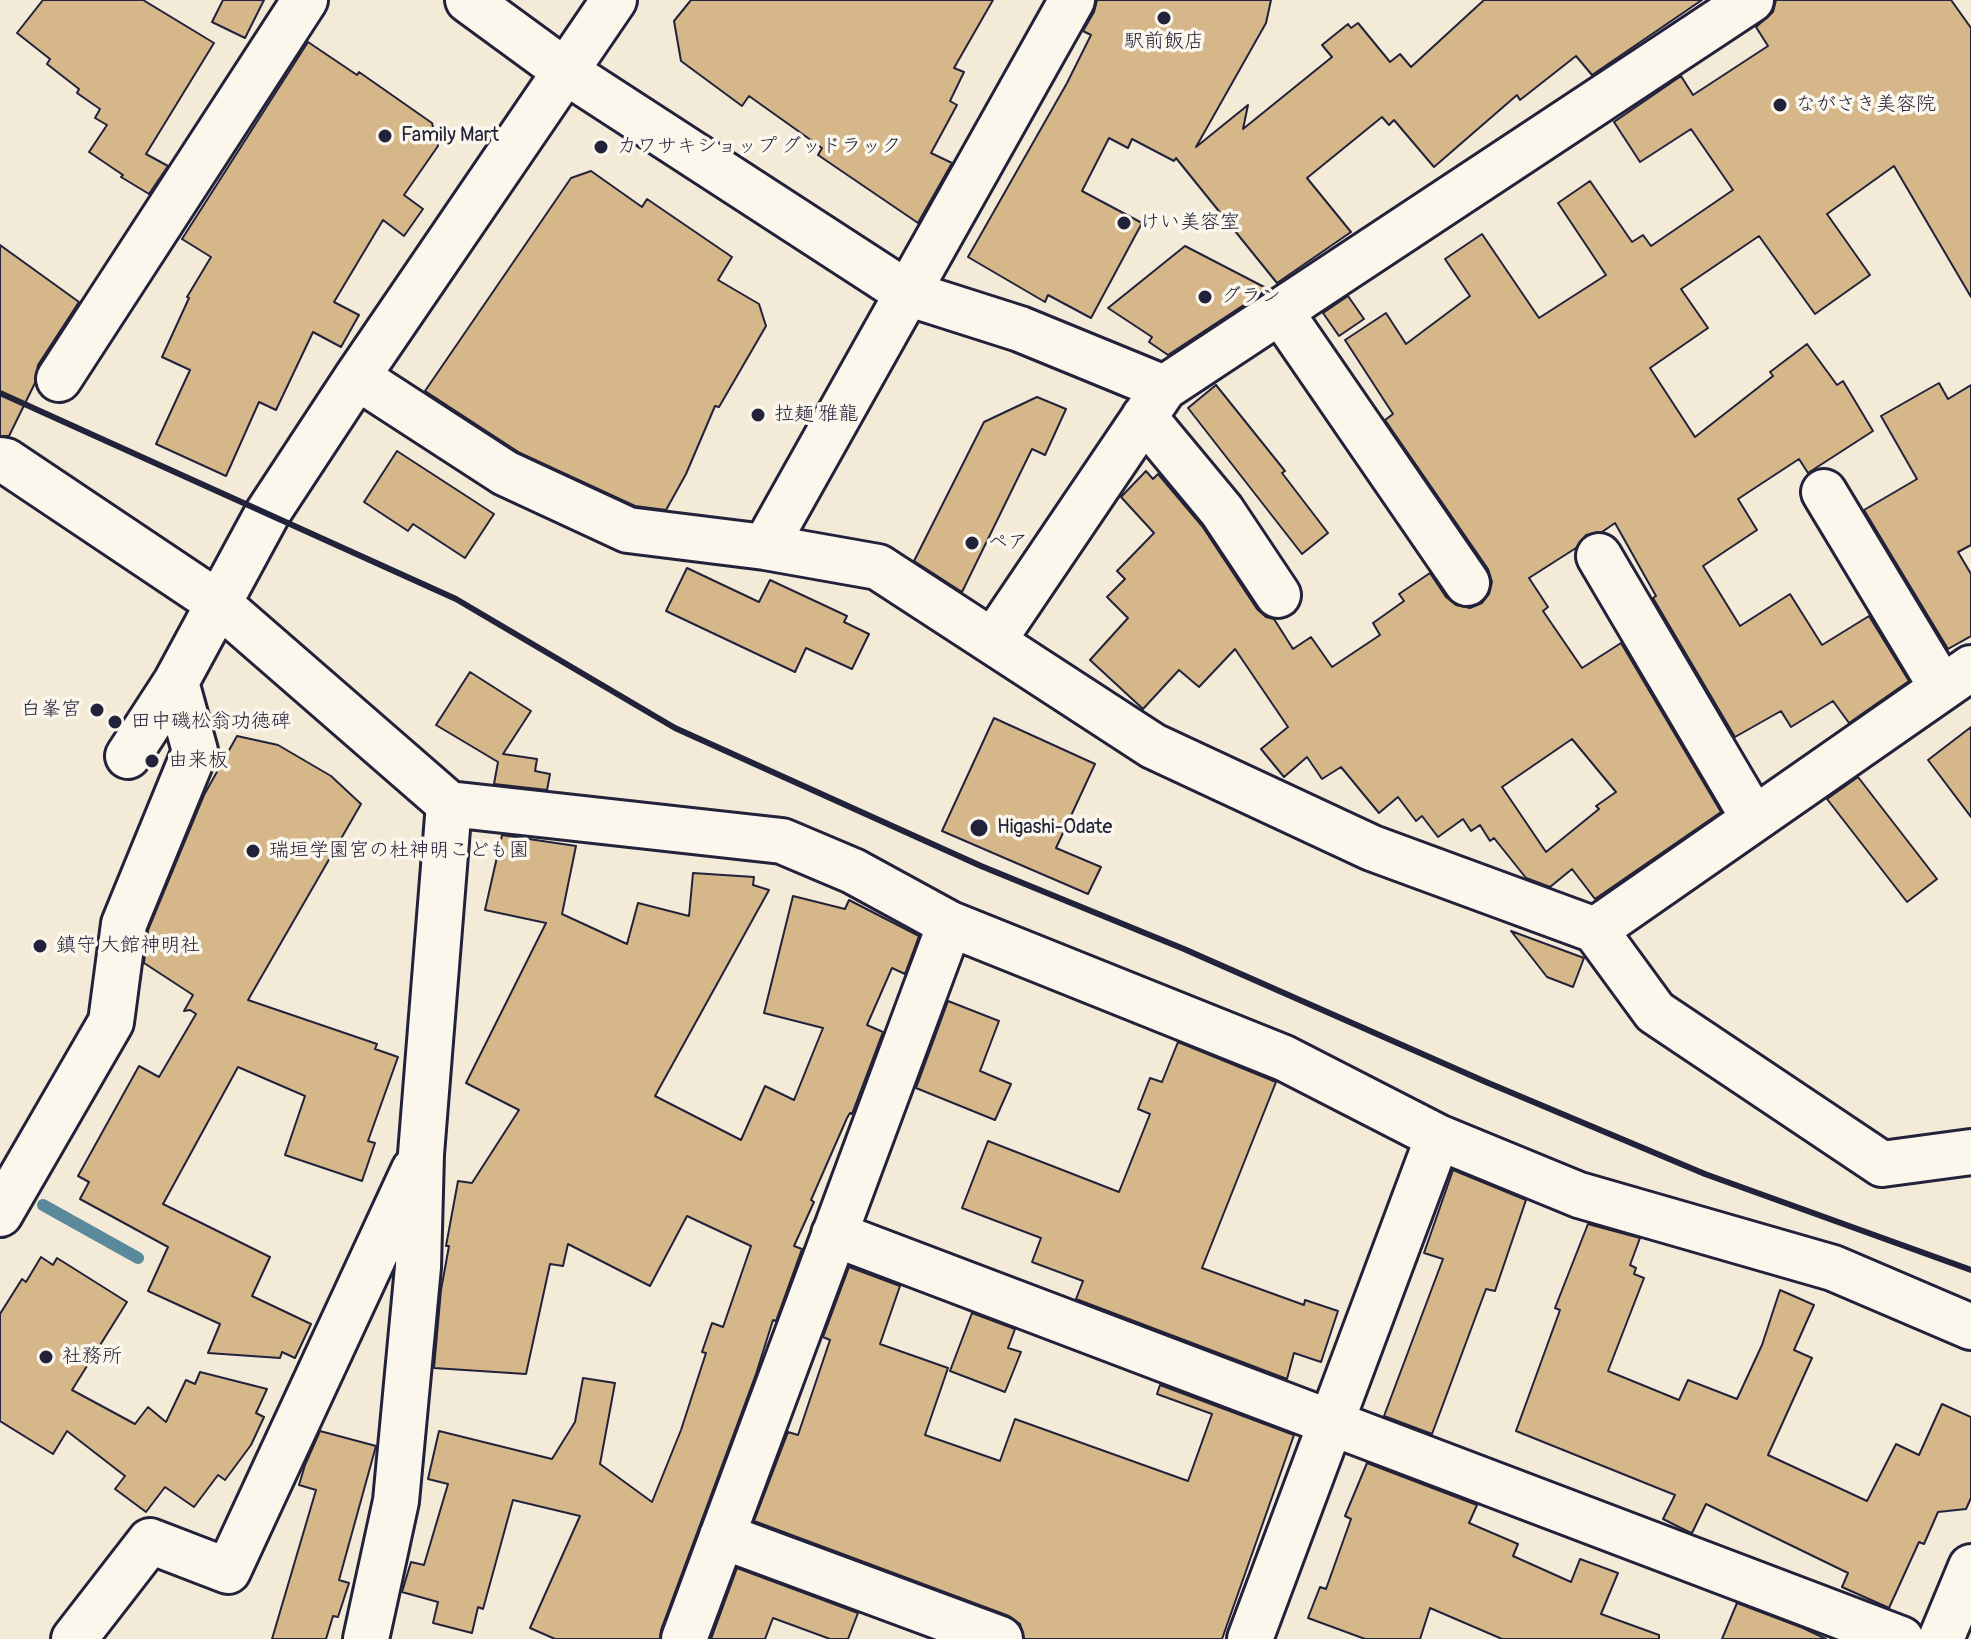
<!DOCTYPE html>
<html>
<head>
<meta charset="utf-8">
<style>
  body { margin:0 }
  canvas { display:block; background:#f4ead8 }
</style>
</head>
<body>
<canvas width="1971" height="1639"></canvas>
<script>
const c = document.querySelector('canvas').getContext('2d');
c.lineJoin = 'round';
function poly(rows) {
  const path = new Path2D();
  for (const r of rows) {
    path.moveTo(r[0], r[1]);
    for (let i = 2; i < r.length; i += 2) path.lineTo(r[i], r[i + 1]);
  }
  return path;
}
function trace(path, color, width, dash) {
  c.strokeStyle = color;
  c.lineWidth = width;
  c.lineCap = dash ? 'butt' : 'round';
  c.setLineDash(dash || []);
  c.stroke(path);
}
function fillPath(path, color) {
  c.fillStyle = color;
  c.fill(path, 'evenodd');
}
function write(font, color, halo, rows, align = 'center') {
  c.font = font + ' Pangolin,"Klee One",sans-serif';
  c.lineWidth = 7;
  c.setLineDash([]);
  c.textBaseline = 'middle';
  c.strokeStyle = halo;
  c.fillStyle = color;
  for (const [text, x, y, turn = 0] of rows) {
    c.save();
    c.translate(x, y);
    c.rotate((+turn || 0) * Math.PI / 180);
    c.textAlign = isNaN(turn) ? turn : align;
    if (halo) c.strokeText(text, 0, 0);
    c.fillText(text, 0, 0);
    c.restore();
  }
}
const stream = poly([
  [43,1205,138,1258]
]);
const building = poly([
  [43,0,143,0,214,43,146,154,168,166,149,194,121,177,123,175,89,152,107,125,95,118,100,109,77,93,79,89,47,64,50,59,17,33,43,0],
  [223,0,264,0,245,38,212,22,223,0],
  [691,0,993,0,954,68,964,72,950,101,957,105,931,153,952,163,918,223,818,155,822,148,749,96,742,106,681,61,674,21,691,0],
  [1097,0,1271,0,1266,23,1196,147,1248,105,1243,129,1332,57,1322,45,1348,24,1351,28,1358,23,1390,62,1400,54,1411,67,1484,0,1702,0,1592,75,1576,56,1520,100,1517,95,1434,167,1394,120,1389,125,1382,117,1307,178,1351,232,1277,283,1176,158,1174,161,1132,139,1128,148,1109,138,1082,191,1142,223,1091,318,1048,295,1045,302,968,257,1067,83,1091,35,1083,31,1094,12,1097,0],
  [1776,0,1951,0,1971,28,1971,297,1894,166,1827,214,1870,275,1815,314,1759,236,1681,289,1708,328,1650,368,1695,437,1773,376,1770,372,1807,344,1837,385,1843,381,1873,431,1808,473,1799,459,1738,499,1757,530,1703,566,1740,626,1790,594,1822,645,1869,616,1909,681,1849,723,1833,701,1791,727,1781,711,1735,737,1653,598,1656,596,1615,523,1602,532,1586,535,1576,548,1529,578,1548,607,1543,611,1582,668,1621,643,1721,812,1595,899,1572,869,1550,887,1526,878,1494,838,1490,841,1480,825,1471,831,1463,819,1438,837,1422,816,1416,821,1398,797,1379,813,1341,767,1322,779,1307,757,1284,777,1261,749,1288,727,1235,649,1199,687,1179,670,1143,709,1090,660,1128,618,1107,597,1125,579,1117,571,1154,533,1121,497,1146,471,1153,479,1158,474,1202,526,1257,609,1266,617,1274,619,1293,649,1311,637,1332,667,1380,635,1373,623,1404,601,1399,594,1430,573,1446,597,1456,605,1470,608,1482,603,1489,594,1492,582,1488,569,1385,420,1393,414,1345,340,1386,313,1406,344,1470,296,1445,259,1482,234,1539,318,1606,275,1558,203,1590,181,1632,242,1643,235,1651,246,1733,190,1691,129,1640,162,1614,122,1681,76,1693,95,1768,46,1756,27,1773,12,1776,0],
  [1572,739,1616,792,1596,806,1599,809,1546,852,1502,787,1572,739],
  [308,42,357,75,359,72,432,123,438,146,404,195,423,209,404,236,383,220,334,302,359,315,341,347,313,332,276,410,259,402,226,476,156,444,190,370,162,357,189,298,187,297,211,257,182,239,308,42],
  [591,171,642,207,647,199,732,257,718,280,759,304,766,326,719,407,715,406,686,474,666,510,635,506,520,453,425,391,571,178,591,171],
  [0,245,79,302,38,365,35,383,9,436,0,436,0,245],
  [1185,246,1268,289,1168,355,1149,342,1152,337,1108,308,1185,246],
  [1348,296,1364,319,1339,336,1323,313,1348,296],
  [1939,383,1948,399,1971,385,1971,545,1958,552,1971,574,1971,636,1948,649,1864,510,1917,479,1881,416,1939,383],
  [1216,385,1285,471,1282,473,1328,533,1302,554,1188,408,1216,385],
  [1037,397,1066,409,1045,455,1032,449,962,592,914,561,984,422,1037,397],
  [397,451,494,514,465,558,413,524,408,531,364,502,397,451],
  [687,568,759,602,770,580,847,616,844,622,869,634,852,669,806,648,795,672,666,611,687,568],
  [470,672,531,711,503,754,537,759,535,771,550,774,547,790,494,784,498,762,436,725,470,672],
  [994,718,1095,764,1056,848,1101,867,1088,894,942,831,994,718],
  [1971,727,1971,817,1928,760,1971,727],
  [237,736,278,745,331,776,361,804,248,1000,377,1044,375,1049,398,1057,368,1141,375,1143,362,1181,285,1155,305,1096,238,1067,163,1204,270,1257,252,1296,311,1324,295,1358,282,1352,280,1358,208,1353,220,1324,148,1291,168,1247,80,1199,89,1182,78,1176,139,1066,159,1077,196,1014,190,1010,184,1011,193,995,144,963,148,930,204,795,237,736],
  [1858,777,1937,879,1907,902,1827,799,1858,777],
  [502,835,576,846,562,914,627,944,638,903,689,916,693,873,754,877,753,885,769,890,655,1096,741,1140,765,1086,794,1100,823,1028,764,1013,793,896,845,909,849,900,919,936,905,974,892,968,867,1025,883,1032,852,1114,850,1113,847,1118,811,1200,814,1202,794,1246,802,1249,776,1321,773,1320,756,1374,661,1630,660,1639,555,1639,530,1628,580,1516,513,1500,483,1609,478,1607,472,1633,433,1623,438,1602,402,1592,411,1562,424,1565,448,1484,428,1479,439,1431,552,1459,575,1422,583,1378,615,1383,600,1464,652,1502,681,1430,706,1353,702,1352,712,1323,723,1327,751,1246,687,1216,650,1286,568,1244,563,1266,550,1264,526,1374,434,1368,441,1290,449,1246,446,1246,458,1181,472,1183,519,1110,466,1083,546,923,485,910,502,835],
  [1511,931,1584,958,1573,987,1547,977,1511,931],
  [948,1001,999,1021,980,1071,1011,1084,995,1120,916,1088,948,1001],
  [1178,1042,1276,1082,1202,1268,1304,1305,1305,1300,1338,1311,1321,1362,1294,1353,1287,1379,1076,1299,1083,1281,1032,1262,1041,1238,962,1208,988,1141,1119,1192,1150,1114,1138,1109,1150,1078,1162,1082,1178,1042],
  [1453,1170,1526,1200,1495,1291,1486,1289,1432,1434,1384,1416,1443,1259,1424,1253,1453,1170],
  [1588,1224,1640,1238,1630,1265,1636,1268,1634,1274,1644,1278,1608,1371,1679,1400,1688,1380,1737,1399,1762,1345,1780,1290,1814,1305,1794,1350,1812,1358,1768,1455,1867,1501,1896,1444,1919,1455,1942,1404,1971,1417,1971,1498,1966,1509,1938,1512,1924,1544,1919,1542,1889,1608,1842,1587,1848,1573,1706,1504,1692,1533,1689,1532,1663,1519,1675,1495,1516,1431,1560,1310,1555,1308,1588,1224],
  [41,1257,53,1265,57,1258,127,1302,72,1390,135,1424,148,1407,166,1422,186,1380,195,1384,200,1372,267,1389,256,1413,264,1417,251,1445,225,1480,218,1475,194,1507,165,1487,146,1512,115,1489,125,1476,67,1431,53,1454,0,1421,0,1314,22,1279,26,1282,41,1257],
  [849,1267,900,1286,880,1344,948,1368,925,1435,1000,1461,1015,1419,1188,1481,1212,1414,1157,1394,1160,1385,1294,1435,1222,1639,1024,1639,1020,1624,1009,1616,754,1521,788,1432,798,1435,830,1340,823,1337,849,1267],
  [972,1313,1015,1329,1008,1348,1021,1352,1005,1392,950,1371,972,1313],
  [320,1431,376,1446,339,1580,349,1583,338,1617,333,1616,326,1639,272,1639,316,1490,299,1485,305,1465,320,1431],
  [1367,1463,1477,1505,1469,1523,1518,1544,1513,1556,1571,1582,1580,1559,1618,1573,1601,1614,1659,1635,1659,1639,1502,1639,1430,1608,1420,1639,1365,1639,1308,1618,1320,1587,1326,1589,1351,1519,1345,1516,1367,1463],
  [737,1568,858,1613,848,1639,830,1639,773,1618,765,1639,711,1639,737,1568],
  [1737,1603,1803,1628,1826,1639,1722,1639,1737,1603]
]);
const minor = poly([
  [468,0,565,71,907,293,1020,329,1164,388],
  [1280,311,1467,583],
  [357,377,505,473,628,530,765,547,878,567,1153,746,1372,848,1595,930,1971,668],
  [59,379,305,0],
  [1144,417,1222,511,1278,595],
  [0,460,6,461,218,603,449,804,782,841,853,871,950,924,1284,1058,1438,1137,1579,1195,1833,1268,1971,1327],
  [1824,492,1942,688],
  [765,547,1072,0],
  [1599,556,1754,819],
  [993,641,1164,388,1751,0],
  [128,756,176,682,267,514,357,377,614,0],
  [1595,930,1655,1012,1882,1164,1971,1152],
  [0,1214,111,1022,124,924,195,751,176,682],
  [834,1234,1901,1639],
  [722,1536,1000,1639],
  [74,1639,150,1541,228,1571,414,1170],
  [366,1639,396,1501,418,1267,421,1154,449,804],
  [684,1639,950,924],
  [1250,1639,1438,1137],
  [1941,1639,1971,1567]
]);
const rail = poly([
  [0,393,456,599,675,728,981,866,1184,949,1486,1082,1705,1174,1971,1270]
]);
const markers = [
  [1164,18,8,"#22223b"],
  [1780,105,8,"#22223b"],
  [385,136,8,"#22223b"],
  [601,147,8,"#22223b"],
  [1124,223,8,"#22223b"],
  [1205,297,8,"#22223b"],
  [758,415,8,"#22223b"],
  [972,543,8,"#22223b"],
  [97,710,8,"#22223b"],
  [115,722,8,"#22223b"],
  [152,761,8,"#22223b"],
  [979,828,10,"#22223b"],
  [253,851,8,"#22223b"],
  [40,946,8,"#22223b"],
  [46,1357,8,"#22223b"]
];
const poiNames = [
  ["駅前飯店",1164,42,"center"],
  ["ながさき美容院",1796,105],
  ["Family Mart",401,136],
  ["カワサキショップ グッドラック",617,147],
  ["けい美容室",1140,223],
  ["グラン",1221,297],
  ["拉麺 雅龍",774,415],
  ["ペア",988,543],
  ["白峯宮",81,710,"right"],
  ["田中磯松翁功徳碑",131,722],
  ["由来板",168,761],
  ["Higashi-Odate",997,828],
  ["瑞垣学園宮の杜神明こども園",269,851],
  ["鎮守 大館神明社",56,946],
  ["社務所",62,1357]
];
trace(stream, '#59899a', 12);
fillPath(building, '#d6b78a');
trace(building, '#22223b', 2);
trace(minor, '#22223b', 50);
trace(minor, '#fbf7ec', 44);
trace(rail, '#22223b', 6);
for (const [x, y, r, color] of markers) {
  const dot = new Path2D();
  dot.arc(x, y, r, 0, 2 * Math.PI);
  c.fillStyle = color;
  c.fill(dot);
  trace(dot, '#fbf7ec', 3);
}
write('20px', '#22223b', '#fbf7ec', poiNames, 'left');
</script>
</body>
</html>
